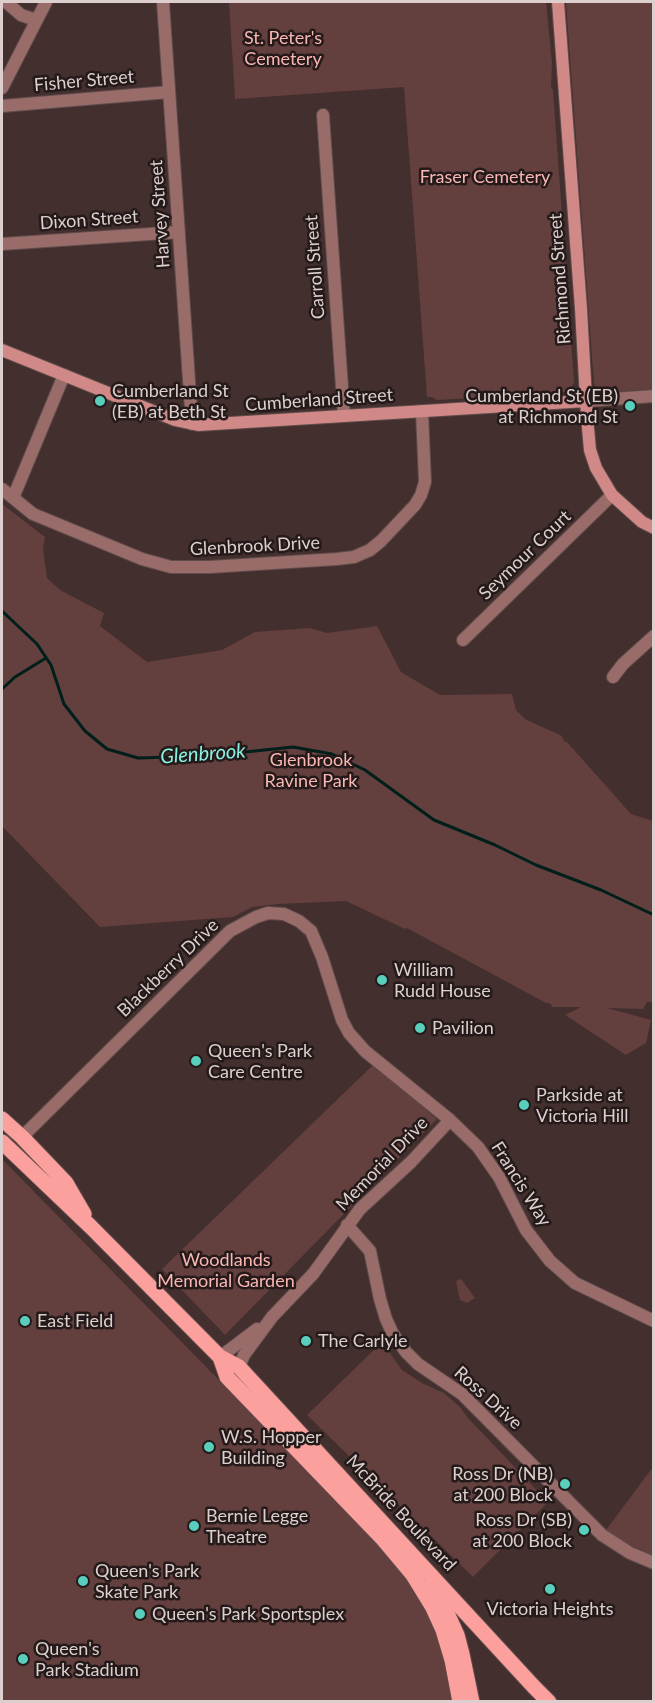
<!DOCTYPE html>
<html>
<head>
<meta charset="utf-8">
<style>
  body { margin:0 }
  #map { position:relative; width:655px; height:1703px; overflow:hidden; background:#432f2e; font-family:Lato,sans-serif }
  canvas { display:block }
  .frame { position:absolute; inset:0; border:3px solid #dccfce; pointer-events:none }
</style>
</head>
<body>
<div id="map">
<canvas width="655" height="1703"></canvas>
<div class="frame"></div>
</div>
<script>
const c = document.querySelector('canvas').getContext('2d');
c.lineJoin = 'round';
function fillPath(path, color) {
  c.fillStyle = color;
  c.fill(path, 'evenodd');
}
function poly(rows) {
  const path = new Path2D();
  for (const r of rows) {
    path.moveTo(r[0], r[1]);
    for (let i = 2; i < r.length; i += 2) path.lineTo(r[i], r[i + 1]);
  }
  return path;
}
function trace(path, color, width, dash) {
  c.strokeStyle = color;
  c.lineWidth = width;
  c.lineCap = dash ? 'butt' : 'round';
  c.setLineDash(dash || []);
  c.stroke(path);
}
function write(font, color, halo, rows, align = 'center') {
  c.font = font + ' Lato,sans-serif';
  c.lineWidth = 5;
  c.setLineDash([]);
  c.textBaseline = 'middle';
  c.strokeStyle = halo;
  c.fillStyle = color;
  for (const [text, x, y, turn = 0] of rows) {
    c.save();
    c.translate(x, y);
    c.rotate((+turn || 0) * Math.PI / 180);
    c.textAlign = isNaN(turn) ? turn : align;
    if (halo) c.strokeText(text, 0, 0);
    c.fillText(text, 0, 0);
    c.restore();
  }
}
const green = poly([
  [229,2,546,2,552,63,551,88,553,90,574,382,571,389,564,392,509,396,504,393,496,393,492,397,437,400,432,397,427,397,404,87,235,99],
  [566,2,653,2,653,389,603,393,598,391,594,384],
  [2,504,45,537,43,549,47,578,60,590,104,613,100,626,147,662,222,650,255,632,310,628,327,633,377,626,401,672,440,695,512,694,516,710,525,719,562,736,564,741,567,742,631,814,653,821,653,1002,647,1002,643,1009,607,1008,651,1020,646,1043,626,1055,565,1015,581,1007,553,1007,549,1003,546,1003,407,928,405,929,346,901,278,904,252,907,233,917,100,927,2,826],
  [374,1064,437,1119,225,1335,162,1269],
  [2,1159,382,1546,414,1587,436,1630,447,1668,454,1701,2,1701],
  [461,1279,475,1298,467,1303,460,1300,456,1281],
  [382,1342,402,1370,422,1383,444,1393,460,1407,468,1418,548,1502,473,1577,307,1415],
  [653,1467,653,1556,618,1539,606,1530]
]);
const stream = poly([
  [2,611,37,644,51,665,64,704,85,731,107,749,138,758,207,756,293,747,332,754,365,770,434,820,495,845,536,865,601,890,654,915],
  [2,689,15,677,46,658]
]);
const street = poly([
  [6,2,21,15,36,20],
  [163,2,192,424],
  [2,88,46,2],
  [2,106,169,92],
  [323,115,344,416],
  [2,244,179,232],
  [586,401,654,396],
  [2,489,33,514,142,559,171,567,210,567,337,559,354,557,370,550,381,541,415,505,421,495,425,482,422,412],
  [13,498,64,375],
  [463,640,612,495],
  [613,677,623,664,654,636],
  [22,1137,230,931,256,917,268,913,284,914,299,921,311,931,322,957,342,1020,349,1033,365,1051,450,1120,478,1147,499,1177,526,1230,550,1261,575,1283,654,1321],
  [347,1225,370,1251,380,1299,386,1319,393,1334,406,1352,418,1364,462,1394,602,1535,630,1553,654,1563],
  [220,1357,257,1329],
  [239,1367,244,1355,272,1317,313,1274,360,1209,411,1162,450,1120]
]);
const secondary = poly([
  [558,2,581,309,587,417,590,450,596,468,612,495,642,522,654,528],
  [2,350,175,420,198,425,586,401]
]);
const primary = poly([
  [2,1119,22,1137,66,1183,84,1214],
  [2,1142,91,1227,220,1357,239,1367,534,1687,549,1702],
  [220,1357,227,1377,382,1538,413,1575,432,1606,443,1630,452,1660,460,1702],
  [432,1583,439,1595,457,1635,462,1654,472,1702]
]);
const markers = [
  [100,401,6,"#5acebd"],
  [630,406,6,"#5acebd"],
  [382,980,6,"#5acebd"],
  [420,1028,6,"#5acebd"],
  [196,1061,6,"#5acebd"],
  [524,1105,6,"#5acebd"],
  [25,1321,6,"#5acebd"],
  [306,1341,6,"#5acebd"],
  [209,1447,6,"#5acebd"],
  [565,1484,6,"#5acebd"],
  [194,1526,6,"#5acebd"],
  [584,1530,6,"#5acebd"],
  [83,1581,6,"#5acebd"],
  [550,1589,6,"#5acebd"],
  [140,1614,6,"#5acebd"],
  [23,1659,6,"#5acebd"]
];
const parkNames = [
  ["St. Peter's",283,38],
  ["Cemetery",283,59],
  ["Fraser Cemetery",485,177],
  ["Glenbrook",311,760],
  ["Ravine Park",311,781],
  ["Woodlands",226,1260],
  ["Memorial Garden",226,1281]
];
const streetNames = [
  ["Fisher Street",84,81,-5],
  ["Harvey Street",160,214,-94],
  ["Dixon Street",89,220,-4],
  ["Carroll Street",315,267,-94],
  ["Richmond Street",560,279,-94],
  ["Cumberland Street",319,400,-4],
  ["Glenbrook Drive",255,546,-3],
  ["Seymour Court",525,555,-44],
  ["Blackberry Drive",168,968,-44],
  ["Memorial Drive",382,1164,-46],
  ["Francis Way",521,1184,58],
  ["Ross Drive",488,1398,42],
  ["McBride Boulevard",401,1513,47]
];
const poiNames = [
  ["Cumberland St",112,391],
  ["(EB) at Beth St",112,412],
  ["Cumberland St (EB)",618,396,"right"],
  ["at Richmond St",618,417,"right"],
  ["William",394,970],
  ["Rudd House",394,991],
  ["Pavilion",432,1028],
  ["Queen's Park",208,1051],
  ["Care Centre",208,1072],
  ["Parkside at",536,1095],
  ["Victoria Hill",536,1116],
  ["East Field",37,1321],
  ["The Carlyle",318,1341],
  ["W.S. Hopper",221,1437],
  ["Building",221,1458],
  ["Ross Dr (NB)",553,1474,"right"],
  ["at 200 Block",553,1495,"right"],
  ["Bernie Legge",206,1516],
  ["Theatre",206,1537],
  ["Ross Dr (SB)",572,1520,"right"],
  ["at 200 Block",572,1541,"right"],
  ["Queen's Park",95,1571],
  ["Skate Park",95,1592],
  ["Victoria Heights",550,1609,"center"],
  ["Queen's Park Sportsplex",152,1614],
  ["Queen's",35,1649],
  ["Park Stadium",35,1670]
];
const waterNames = [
  ["Glenbrook",203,754,-4]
];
fillPath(green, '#633f3e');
trace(stream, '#001f1b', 3);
trace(street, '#5f4c4b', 14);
trace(secondary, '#5f4c4b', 14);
trace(primary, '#5f4c4b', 17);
trace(street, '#996c6a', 12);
trace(secondary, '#d18987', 12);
trace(primary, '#fca09d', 15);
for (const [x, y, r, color] of markers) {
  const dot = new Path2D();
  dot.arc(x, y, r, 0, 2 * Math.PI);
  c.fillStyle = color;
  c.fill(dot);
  trace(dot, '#231a19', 2);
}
write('18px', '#fab6b2', '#231a19', parkNames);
write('18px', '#dccfce', '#231a19', streetNames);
write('18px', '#dccfce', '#231a19', poiNames, 'left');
write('italic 20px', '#8af2e2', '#231a19', waterNames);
</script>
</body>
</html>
